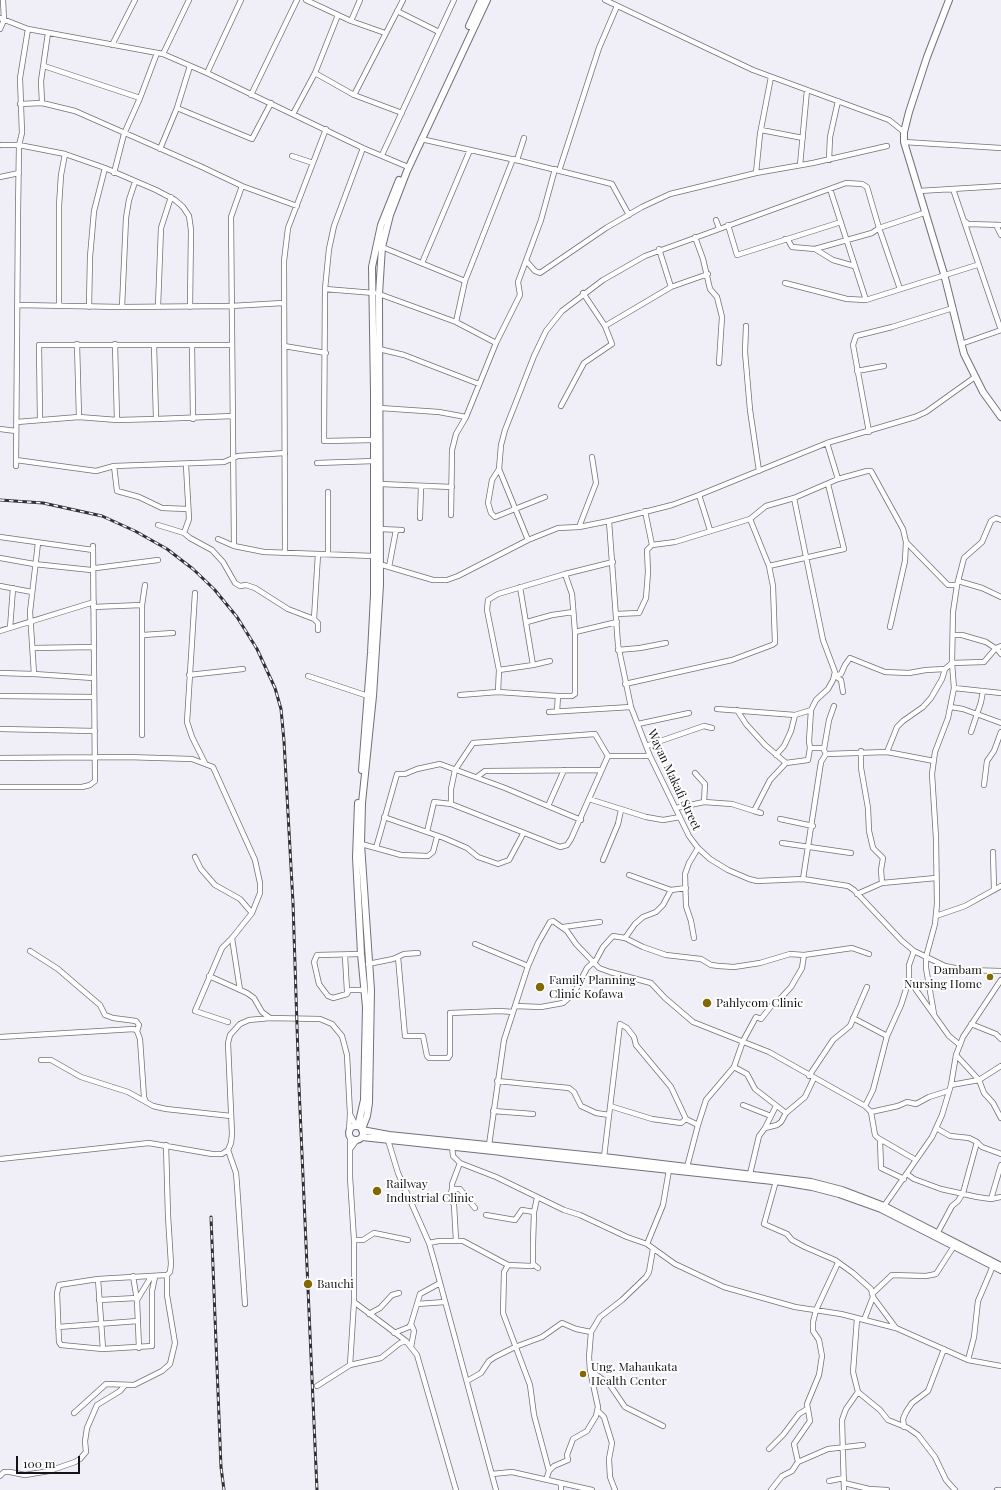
<!DOCTYPE html>
<html>
<head>
<meta charset="utf-8">
<style>
  body { margin:0 }
  #map { position:relative; width:1001px; height:1490px; overflow:hidden; background:#f0eef7; font-family:"Playfair Display",serif }
  canvas { display:block }
  .scale { position:absolute; left:16px; top:1456px; width:64px; height:18px; box-sizing:border-box; border:2px solid #141316; border-top:0; padding-left:5px; font-size:12px; line-height:14px; white-space:nowrap; color:#141316; -webkit-text-stroke:3px #fff; paint-order:stroke }
</style>
</head>
<body>
<div id="map">
<canvas width="1001" height="1490"></canvas>
<div class="scale">100 m</div>
</div>
<script>
const c = document.querySelector('canvas').getContext('2d');
c.lineJoin = 'round';
function poly(rows) {
  const path = new Path2D();
  for (const r of rows) {
    if (r.length === 3) {
      path.moveTo(r[0] + r[2], r[1]);
      path.arc(r[0], r[1], r[2], 0, 2 * Math.PI);
      continue;
    }
    path.moveTo(r[0], r[1]);
    for (let i = 2; i < r.length; i += 2) path.lineTo(r[i], r[i + 1]);
  }
  return path;
}
function trace(path, color, width, dash) {
  c.strokeStyle = color;
  c.lineWidth = width;
  c.lineCap = dash ? 'butt' : 'round';
  c.setLineDash(dash || []);
  c.stroke(path);
}
function write(font, color, halo, rows, align = 'center') {
  c.font = font + ' "Playfair Display",serif';
  c.lineWidth = 4;
  c.setLineDash([]);
  c.textBaseline = 'middle';
  c.strokeStyle = halo;
  c.fillStyle = color;
  for (const [text, x, y, turn = 0] of rows) {
    c.save();
    c.translate(x, y);
    c.rotate((+turn || 0) * Math.PI / 180);
    c.textAlign = isNaN(turn) ? turn : align;
    if (halo) c.strokeText(text, 0, 0);
    c.fillText(text, 0, 0);
    c.restore();
  }
}
const minor = poly([
  [306,0,351,21,385,33],
  [605,0,753,70,889,120,904,132],
  [397,11,439,32],
  [0,18,28,29,163,54,207,73,363,148,408,167],
  [351,21,360,0],
  [0,29,4,20,3,0],
  [112,45,135,0],
  [163,54,189,0],
  [44,66,140,98],
  [207,73,241,0],
  [315,73,354,95,402,113],
  [251,95,297,0],
  [354,95,403,0],
  [42,103,41,81,48,33],
  [20,104,42,103,75,111,202,167,242,186,297,206],
  [177,108,252,139,271,103],
  [293,114,315,73,338,15],
  [761,130,803,138],
  [421,139,520,161,612,184,629,215],
  [904,142,1001,148],
  [1,145,19,145,65,154,105,168,156,190,175,200,183,207,189,216,191,230,190,307],
  [363,148,334,226,329,249,325,289,324,441,374,440],
  [160,149,177,108,190,66],
  [382,155,454,0],
  [292,156,313,163],
  [829,160,830,137,838,101],
  [800,165,807,90],
  [559,171,599,48,617,6],
  [114,173,124,134,140,98,157,53],
  [756,173,760,134,771,77],
  [0,177,19,173],
  [830,189,866,300],
  [953,189,1001,330],
  [919,191,1001,186],
  [716,220,719,228],
  [966,222,968,224,1001,225],
  [728,225,737,255,841,222],
  [996,225,1001,235],
  [695,237,703,259,710,289,717,297,722,317,719,363],
  [785,239,788,240,792,247,815,249,872,233,879,228,900,289],
  [382,247,465,281],
  [659,249,671,287],
  [815,249,833,260,854,266],
  [527,262,535,271,540,273,606,228,642,207,670,194,756,173,813,163,887,146],
  [422,263,470,150],
  [785,283,847,299,866,300,977,265],
  [325,289,374,293],
  [583,293,605,326,671,287,708,274],
  [379,294,456,322,496,343],
  [18,305,122,307,231,306,283,303],
  [59,306,59,206,61,175,65,154],
  [158,306,161,228,171,197],
  [89,307,90,257,94,211,105,168],
  [122,307,126,218,129,200,135,182],
  [456,322,465,281,513,159,517,160,524,138],
  [746,326,745,352,750,410,759,471],
  [77,344,79,417],
  [115,344,117,420],
  [961,344,1001,330],
  [154,345,156,419],
  [192,345,193,419],
  [284,346,326,353],
  [379,349,404,355,479,384],
  [857,371,884,366],
  [561,406,584,363,612,344,605,326],
  [380,408,439,412,466,417],
  [40,420,39,345,231,345],
  [17,422,79,417,117,420,156,419,233,416],
  [0,429,16,431],
  [869,432,853,345,856,336,892,327,953,308],
  [827,443,838,479],
  [16,460,96,471,114,466,224,462,238,456,285,453],
  [317,463,374,461],
  [16,466,18,213,19,145,22,133,20,78,28,29],
  [114,466,117,491,139,497,162,508,187,509],
  [499,469,492,480,488,503,491,513,495,517,545,497],
  [380,484,452,487],
  [328,492,328,554],
  [699,495,710,530],
  [645,511,652,545,675,542,750,519,766,506,794,498,838,479,867,471,871,471,903,529,906,542,905,561,890,627],
  [451,515,452,450,456,434,466,417,496,343,520,295,518,282,541,220,555,169],
  [420,518,421,487],
  [609,521,618,645,631,707,650,756,689,836,698,848,710,859,728,870,749,879,757,881,803,879,848,886,854,890,902,941,914,951,945,966,965,970,1001,971],
  [158,525,184,533,190,538,212,550,223,562,235,583,240,586,246,585,255,588,288,609,314,619,318,623,318,630],
  [579,527,596,483,592,457],
  [379,529,402,530],
  [184,533,189,519,186,465],
  [0,537,93,550],
  [218,539,234,546,264,552,374,556],
  [528,540,499,469,501,445,505,430,534,356,546,331,562,311,603,280,645,256,846,183,862,184,867,187,879,228,924,213],
  [906,542,948,585,957,585],
  [38,543,30,612,34,674,93,678],
  [234,546,231,217,242,186],
  [285,553,284,261,288,228,326,129],
  [0,558,34,564,91,570,96,568,158,560],
  [379,564,433,580,447,580,458,576,528,540,558,528,579,527,609,521,672,505,699,495,827,443,915,417,926,412,975,377],
  [769,566,844,549,828,484],
  [389,567,396,530],
  [565,574,613,562],
  [958,581,982,588,1001,597],
  [0,586,32,592],
  [195,593,187,722,192,737,205,763],
  [93,607,142,605],
  [616,614,639,613,646,598,648,572,647,550,652,545],
  [314,619,318,554],
  [527,622,552,615,573,612],
  [10,628,13,588],
  [0,631,94,602],
  [575,632,617,622],
  [143,635,173,633],
  [953,635,962,635,986,642,998,650,1001,654],
  [33,648,94,647],
  [618,650,640,648,666,643],
  [533,665,550,661],
  [499,670,533,665,520,587],
  [0,673,34,674],
  [189,675,243,669],
  [308,676,368,696],
  [625,684,732,660,772,645,775,643,773,586,769,566,750,519],
  [954,688,1001,693],
  [843,692,841,680,835,676,841,674,845,665,850,658,885,672,909,673,926,670,945,669],
  [460,695,498,692,558,696,572,696,575,694,575,632,572,594,565,574,498,594,488,600,487,610,499,670,498,692],
  [0,696,93,697],
  [951,707,963,709,1001,723],
  [717,709,795,715,811,710],
  [737,710,746,724,765,745,786,763],
  [557,711,558,696],
  [549,712,631,707],
  [638,724,689,713],
  [0,729,95,731],
  [971,732,981,702,983,691],
  [142,735,142,605,145,585],
  [646,746,704,726,712,728],
  [810,748,823,748,825,752],
  [824,749,829,720,834,706],
  [861,751,861,768,868,808,869,831,873,848,883,858,881,870,882,883],
  [887,752,897,727,903,721,923,707,931,698,942,679,945,669,952,663,984,662,996,648,1001,646],
  [826,754,887,752,934,761],
  [776,755,784,746,791,731,795,715],
  [608,756,571,839,567,845,560,847,451,804,451,789,455,770,473,743,595,734,608,756,650,756],
  [0,758,126,757,192,759,213,767,255,860,260,883,260,893,252,913,232,938,222,948,195,1011,228,1022],
  [695,773,705,784,704,802],
  [477,777,485,771,601,770],
  [984,785,987,761,994,751,1001,732],
  [0,787,82,787,90,785,95,781,93,546],
  [589,799,646,817,663,820,680,817],
  [548,806,564,770],
  [676,808,704,802,732,804,754,811,770,780,786,763,808,760,810,748,809,741,811,710,816,700,828,689,833,680,835,672,823,640,794,498],
  [754,811,761,813],
  [384,817,444,838,467,848,478,857,498,864,509,860,523,834],
  [780,819,813,826],
  [427,832,434,802,451,804],
  [782,843,851,853],
  [361,844,376,848,397,774,405,774,417,769,440,764,505,788,581,820],
  [376,848,401,855,428,856,433,852,437,837],
  [993,852,994,890],
  [195,857,201,869,215,885,240,899,252,913],
  [603,860,618,824,621,810],
  [629,875,671,890,686,888],
  [803,879,821,762,826,754],
  [857,894,882,883,936,878],
  [936,916,965,906,1001,886],
  [563,927,600,922],
  [232,938,240,990],
  [625,938,635,924,643,917,656,912,663,905,671,890],
  [694,938,691,921,686,906,685,874,689,863,698,848],
  [475,944,528,966],
  [30,951,58,969,80,988,100,1005,105,1015,113,1018,136,1021,139,1025,137,1031],
  [361,954,317,955,314,962,319,984,328,996,333,998,347,994,349,990,365,990],
  [345,956,347,991],
  [398,957,405,1036,423,1036,427,1056,429,1058,448,1058,450,1055,450,1013,500,1011,513,1012],
  [368,964,393,959,404,954,418,953],
  [209,976,247,993,254,998,262,1012,270,1018],
  [909,980,949,1036,960,1045],
  [515,1006,541,1007,563,1003,574,993,587,968,596,960,603,947,613,936,625,938,643,947,666,955,701,959,711,965,719,966,734,967,760,963,790,954,804,955,852,948,869,954],
  [934,1014,926,968,926,957,935,924,937,904,936,838,932,774,935,752,948,718,954,688,952,663,953,612,957,585,964,558,982,542,991,521,996,518,1001,520],
  [853,1018,887,1036],
  [971,1024,996,1034,1001,1039],
  [0,1037,134,1029,137,1031,140,1039,144,1097,146,1102,153,1106,166,1109,231,1116],
  [956,1055,979,1080,984,1093,993,1103,1001,1118],
  [41,1060,51,1060,81,1077,128,1092,146,1102],
  [734,1067,747,1074,755,1089,786,1113],
  [809,1076,833,1040,850,1026,867,987],
  [497,1081,569,1088,574,1092,581,1106,596,1113,609,1115],
  [951,1085,979,1080,1001,1066],
  [743,1105,771,1116],
  [610,1106,652,1119,681,1123,686,1119],
  [865,1106,873,1090,887,1036,901,1005,909,980,909,965,914,951],
  [493,1111,533,1114],
  [871,1112,898,1106,907,1102,916,1104,929,1097,948,1091],
  [350,1114,356,1126],
  [765,1128,777,1125,781,1122,786,1113,805,1097,814,1078],
  [936,1128,950,1136,969,1138,977,1142],
  [350,1137,350,1177,354,1240,354,1302,406,1341,417,1355,456,1490],
  [388,1140,398,1173,429,1243,435,1264,496,1490],
  [880,1140,881,1168,904,1179],
  [489,1145,504,1040,528,966,538,943,550,922,553,921,567,931,576,944,599,968,610,972,651,983,665,998,693,1022,769,1052,865,1106,871,1112,875,1135,878,1138,916,1160],
  [452,1146,453,1156,460,1163,496,1177,564,1210,580,1215,627,1237,647,1244,675,1264,724,1287,795,1307,841,1314,896,1328,968,1360,1001,1366],
  [351,1148,357,1140],
  [228,1150,236,1173,237,1185,245,1304],
  [604,1157,620,1024,627,1028,634,1037,636,1045,671,1087,686,1119,698,1125],
  [0,1159,149,1143,212,1154,222,1154,228,1150,231,1143,232,1134,228,1043,230,1035,240,1024,249,1020,270,1018,320,1019,332,1024,342,1036,347,1055,350,1114,349,1131],
  [460,1163,452,1184,452,1189,460,1189,475,1208],
  [687,1167,698,1125,706,1100,734,1067,743,1041,756,1017,761,1019,772,1005,780,999,791,987,802,968,804,955],
  [750,1174,759,1136,765,1128,776,1106],
  [907,1174,914,1179,941,1189,977,1197,991,1199,1001,1197],
  [776,1181,764,1224,787,1234,792,1240,805,1247,835,1260,853,1273,871,1289,873,1297,896,1328],
  [452,1189,450,1197,454,1205,456,1240],
  [537,1198,534,1212,533,1243,533,1264,538,1268],
  [991,1199,1001,1165],
  [884,1206,932,1137,942,1115,951,1085,956,1055,963,1037,1001,980],
  [486,1215,515,1220,522,1210,534,1212],
  [938,1232,952,1206,958,1201,963,1193,977,1142,982,1147,1001,1154],
  [354,1240,363,1240,374,1233,408,1240],
  [429,1243,439,1241,463,1241,508,1265,532,1266],
  [647,1244,663,1205,669,1170],
  [508,1265,504,1272,503,1313,530,1385,534,1415,549,1471],
  [133,1276,137,1300,139,1348],
  [155,1277,152,1291,152,1346,103,1349,61,1345,59,1342,57,1293,59,1285,98,1279,167,1275,170,1272,171,1264,168,1216,166,1145],
  [98,1279,103,1349],
  [872,1294,892,1275,926,1276,936,1274,954,1246],
  [99,1300,137,1298],
  [137,1300,151,1277],
  [417,1304,445,1302],
  [369,1314,380,1308,392,1295,399,1293],
  [864,1320,873,1297],
  [58,1327,138,1321],
  [394,1333,409,1327,411,1324],
  [411,1347,414,1331,411,1324,420,1294,440,1283],
  [968,1360,974,1337,978,1301,993,1266],
  [350,1365,354,1302],
  [590,1370,610,1385,625,1407,663,1426],
  [467,1381,481,1373,489,1361,495,1357,515,1347,542,1337,562,1323,576,1329,591,1332],
  [317,1386,350,1365,381,1358,400,1343,406,1341],
  [858,1392,880,1410,888,1420,908,1428,918,1435,935,1457,946,1480,955,1490],
  [598,1411,604,1417,612,1443,609,1459,610,1477,615,1490],
  [74,1413,106,1384,134,1385,162,1371,170,1364,175,1343,167,1295,167,1275],
  [904,1427,903,1419,906,1412,912,1403,928,1391,944,1349],
  [769,1449,783,1435,799,1414,807,1409],
  [798,1462,794,1444,810,1421,807,1404,819,1375,822,1356,819,1340,813,1331,813,1322,816,1310,838,1263],
  [492,1474,512,1472,592,1490],
  [0,1476,4,1472,10,1472,25,1475,49,1471,75,1462,80,1459,86,1452,85,1441,87,1428,97,1405,120,1391,125,1385],
  [546,1480,549,1471,554,1466,568,1460,567,1455,573,1439,587,1431,596,1416,598,1407,590,1370,589,1357,591,1332,600,1317,622,1300,646,1277,649,1272,653,1249],
  [829,1481,844,1478],
  [844,1483,869,1489,887,1490],
  [561,1490,561,1483],
  [771,1490,782,1476,792,1471,798,1462,828,1449,863,1445],
  [844,1490,842,1420,846,1409,858,1392,853,1372,857,1319],
  [997,1490,1001,1490]
]);
const tertiary = poly([
  [949,0,927,57,909,112,904,132,904,142,944,274,964,354,983,392,1001,417],
  [469,26,481,0],
  [362,770,371,653,374,595,374,392,372,267,381,225,399,180],
  [356,1133,7],
  [358,1126,364,1100,366,1007,361,954,356,857,358,803],
  [362,1129,367,1116,369,1103,371,990,361,844,362,803,373,696,380,585,379,294,382,247,390,215,407,171,487,0],
  [362,1130,389,1135,604,1157,811,1182,842,1190,884,1206,1001,1266],
  [362,1137,782,1182,812,1187,839,1194,881,1209,1001,1270]
]);
const rail = poly([
  [0,500,43,503,102,516,135,531,167,549,193,569,214,589,237,617,257,649,275,688,281,709,284,741,293,903,299,1087,317,1490],
  [211,1217,221,1467,224,1490]
]);
const markers = [
  [990,977,4,"#826a03"],
  [540,987,5,"#826a03"],
  [707,1003,5,"#826a03"],
  [377,1191,5,"#826a03"],
  [308,1284,5,"#826a03"],
  [583,1374,4,"#826a03"]
];
const streetNames = [
  ["Wayan Makafi Street",674,780,65]
];
const poiNames = [
  ["Dambam",982,970,"right"],
  ["Nursing Home",982,984,"right"],
  ["Family Planning",549,980],
  ["Clinic Kofawa",549,994],
  ["Pahlycom Clinic",716,1003],
  ["Railway",386,1184],
  ["Industrial Clinic",386,1198],
  ["Bauchi",317,1284],
  ["Ung. Mahaukata",591,1367],
  ["Health Center",591,1381]
];
trace(minor, '#727179', 6);
trace(tertiary, '#727179', 8);
trace(minor, '#fff', 4.5);
trace(tertiary, '#fff', 6);
trace(rail, '#302f33', 3);
trace(rail, '#fff', 1.5, [4.5]);
for (const [x, y, r, color] of markers) {
  const dot = new Path2D();
  dot.arc(x, y, r, 0, 2 * Math.PI);
  c.fillStyle = color;
  c.fill(dot);
  trace(dot, '#fff', 1.5);
}
write('12px', '#141316', '#fff', streetNames);
write('12px', '#141316', '#fff', poiNames, 'left');
</script>
</body>
</html>
